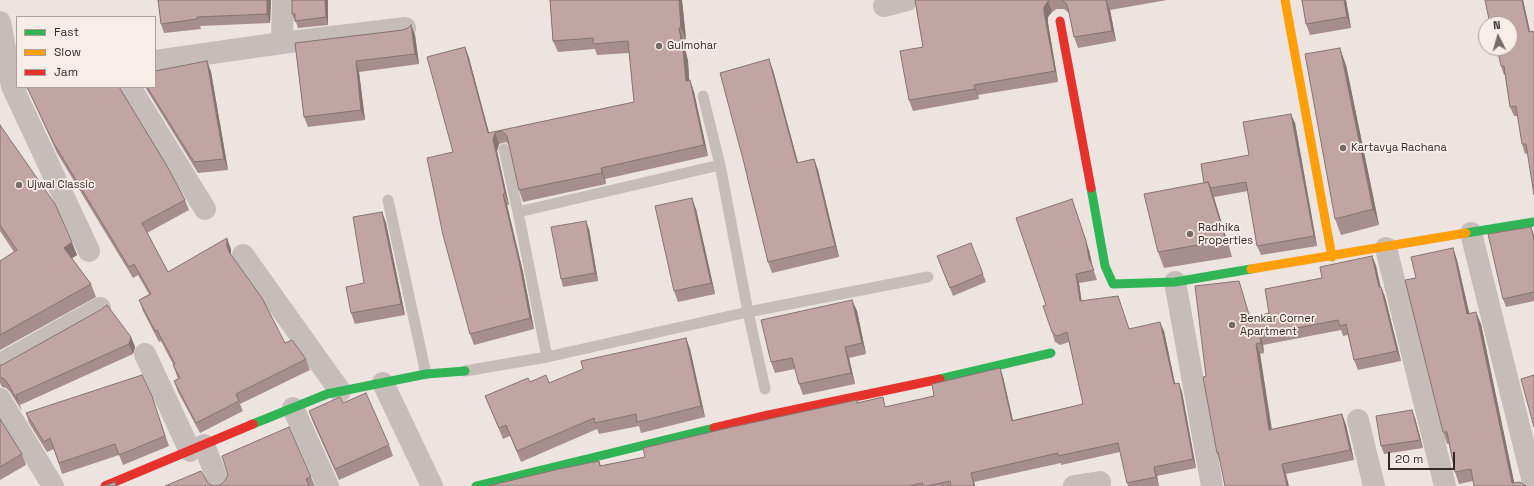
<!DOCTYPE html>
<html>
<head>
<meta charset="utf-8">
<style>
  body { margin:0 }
  #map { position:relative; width:1534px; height:486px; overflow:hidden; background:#ede4e0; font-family:"Space Grotesk",sans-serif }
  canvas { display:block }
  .legend { position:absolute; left:16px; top:16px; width:140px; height:72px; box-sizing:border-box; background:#f9eee7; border:1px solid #aba09a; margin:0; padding:5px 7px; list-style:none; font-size:12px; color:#362a27 }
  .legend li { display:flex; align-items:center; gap:8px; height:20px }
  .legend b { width:20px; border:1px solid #aba09a }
  .north { position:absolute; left:1478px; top:16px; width:40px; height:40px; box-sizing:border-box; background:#f9eee7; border:1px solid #aba09a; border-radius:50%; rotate:354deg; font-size:11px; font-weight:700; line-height:16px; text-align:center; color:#362a27 }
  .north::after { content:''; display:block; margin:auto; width:14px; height:18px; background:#766b68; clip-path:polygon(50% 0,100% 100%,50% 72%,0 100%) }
  .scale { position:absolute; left:1388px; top:452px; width:67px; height:18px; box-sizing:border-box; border:2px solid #362a27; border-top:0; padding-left:5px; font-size:12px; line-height:14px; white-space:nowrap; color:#362a27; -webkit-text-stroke:3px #f9eee7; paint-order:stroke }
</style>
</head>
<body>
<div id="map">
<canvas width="1534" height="486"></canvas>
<ul class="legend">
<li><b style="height:5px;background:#30b455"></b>Fast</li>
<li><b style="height:5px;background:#ff9f0a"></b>Slow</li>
<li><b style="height:5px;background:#e5322d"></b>Jam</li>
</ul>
<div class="north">N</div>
<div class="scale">20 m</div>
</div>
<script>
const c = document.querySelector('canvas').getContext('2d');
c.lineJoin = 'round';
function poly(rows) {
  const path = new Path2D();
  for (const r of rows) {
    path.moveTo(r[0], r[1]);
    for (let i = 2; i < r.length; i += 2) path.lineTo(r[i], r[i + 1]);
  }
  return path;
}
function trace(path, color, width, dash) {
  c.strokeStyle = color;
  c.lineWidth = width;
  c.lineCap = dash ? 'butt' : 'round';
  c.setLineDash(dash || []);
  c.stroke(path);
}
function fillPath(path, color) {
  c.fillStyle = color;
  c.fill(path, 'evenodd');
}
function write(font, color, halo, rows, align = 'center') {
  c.font = font + ' "Space Grotesk",sans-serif';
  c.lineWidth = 3.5;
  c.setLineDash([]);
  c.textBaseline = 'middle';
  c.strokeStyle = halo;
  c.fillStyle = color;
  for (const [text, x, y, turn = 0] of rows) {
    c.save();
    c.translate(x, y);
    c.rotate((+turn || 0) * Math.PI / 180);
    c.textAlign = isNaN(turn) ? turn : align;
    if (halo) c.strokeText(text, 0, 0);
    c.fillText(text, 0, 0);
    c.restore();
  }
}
const lane = poly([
  [703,96,720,165],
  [504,149,518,212],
  [388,200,426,374],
  [547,357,518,212,720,165,748,312,765,389],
  [465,371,547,357,748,312,928,277]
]);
const street = poly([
  [884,6,907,0],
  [0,22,12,86],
  [282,43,405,28],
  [155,61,282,43,283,0],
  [17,84,12,86,89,251],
  [130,87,205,209],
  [1471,233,1534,486],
  [1386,248,1445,486],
  [243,255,340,391],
  [1175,282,1212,486],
  [145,354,190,451],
  [0,364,100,308],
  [383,383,432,486],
  [0,399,53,486],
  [293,408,328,486],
  [1358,420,1374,486],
  [204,445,220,486],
  [1074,486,1100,482]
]);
const fast = poly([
  [1091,188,1105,266,1113,284,1175,282,1251,269],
  [1466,233,1534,222],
  [940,379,1051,353],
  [253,424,327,394,426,374,465,371],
  [476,486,714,428]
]);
const slow = poly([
  [1285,0,1332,257],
  [1251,269,1466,233]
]);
const jam = poly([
  [1060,21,1091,188],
  [714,428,764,416,940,379],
  [105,486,253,424]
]);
const wall = poly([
  [271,0,270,23,200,26,201,29,164,33,161,24],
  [328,0,328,25,298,28,296,22,295,22,292,14],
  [550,0,682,0,686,39,683,40,688,61,689,81,690,80,694,92,708,156,605,179,606,184,523,202,519,190,509,145,506,142,499,144,497,151,509,205,507,205,523,272,534,329,474,345,470,334,453,152,465,47,469,58,489,133,634,102,629,53,597,55,595,49,558,52,553,41],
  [915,0,1167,0,1110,10,1116,41,1078,48,1074,37,1069,13,1064,9,1057,9,1052,12,1048,17,1048,23,1058,82,978,95,979,99,913,111,909,100,923,47],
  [1302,0,1346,0,1351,28,1310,35,1306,24],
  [1523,0,1530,31,1528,153,1525,154,1522,144,1518,116,1514,116,1510,107,1505,75,1504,75,1501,66,1510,48],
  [411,25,415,35,419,64,359,72,365,120,308,127,304,117,295,43,403,30,408,28],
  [207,61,211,72,228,170,198,173,145,87,155,87],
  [1346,65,1379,225,1341,235,1335,219],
  [773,70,798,163,814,159,818,170,839,257,772,273,768,262,743,159],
  [27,87,119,87,185,200,189,210,147,233,168,272,231,249,231,254,285,343,306,359,310,370,240,404,243,411,200,433,178,392,174,381,178,379,173,365,173,364,161,341,159,342,143,311,139,300,149,294,138,275,133,278,57,153],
  [1295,123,1317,246,1261,255,1257,246,1248,191,1214,197,1232,257,1164,268,1158,252,1204,183,1249,155],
  [0,125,77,255,72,258,91,284,96,297,0,350,0,261,14,252,0,231],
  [696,209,715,294,678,302,674,291],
  [382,212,386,223,405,315,355,324,351,313,364,283],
  [1531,227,1534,235,1534,301,1506,307,1503,299],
  [589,229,598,281,563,287,561,279],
  [1453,248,1457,260,1469,313,1481,324,1514,483,1526,486,1473,481,1459,484,1455,472,1449,444,1447,444,1443,432],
  [1089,250,1092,266,1097,280,1079,283,1081,300,1130,329,1164,331,1175,384,1182,392,1196,468,1157,476,1159,486,1128,486,1120,452,1061,465,1061,463,974,482,975,486,488,486,599,461,601,466,645,457,857,400,858,403,886,407,934,396,1000,368,1003,377,1013,420,1083,404,1069,342,1060,345,1055,342,1052,332,1046,305],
  [937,256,983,274,986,282,953,296],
  [1372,256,1376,266,1380,287,1381,287,1385,297,1401,361,1358,370,1354,360,1348,335,1343,336,1341,330,1263,345,1264,353,1260,354,1272,429,1342,414,1346,425,1354,460,1286,474,1220,463,1217,453,1206,376,1239,281,1250,318,1269,313,1322,278],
  [852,300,857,311,866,354,849,358,855,384,803,395,799,384,795,369,775,373,771,362],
  [131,337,135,347,133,354,20,405,22,411,10,392,6,388,2,387,0,383,0,365],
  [686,338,690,349,705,417,641,433,639,426,599,434,597,429,521,462,510,436,503,439,485,396,549,383],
  [343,403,389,445,393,456,339,480,313,422,309,411],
  [155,406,169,446,123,465,119,455,62,474,54,449,47,452,29,423,26,413],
  [1415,418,1423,448,1384,454,1381,446],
  [0,419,22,454,26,465,0,480],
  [311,477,315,486,165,486,208,483,213,486]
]);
const shadedWall = poly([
  [267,0,271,0,270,23,267,14],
  [325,0,328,0,328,25,326,17],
  [679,0,682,0,686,39,681,28],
  [1106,0,1110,10,1116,41,1112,31],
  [1344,0,1346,0,1351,28,1347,17],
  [1522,0,1523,0,1532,41,1529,32],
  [1048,1,1052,12,1048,17,1048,23,1058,82,1055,71,1044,12,1044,7],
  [411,25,415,35,419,64,415,54],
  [679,28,683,40,688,61,690,93,686,81],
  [465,47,469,58,492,144,488,133],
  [1340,48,1346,65,1379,225,1373,209],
  [769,59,773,70,801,174,797,163],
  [207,61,211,72,228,170,224,159],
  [356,61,359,72,365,120,361,110],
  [690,80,694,92,708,156,704,145],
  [974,85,978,95,979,99,975,89],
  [1291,114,1295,123,1317,246,1314,236],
  [495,133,499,144,497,151,509,205,505,193,493,139],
  [814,159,818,170,839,257,835,246],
  [601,168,605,179,606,184,602,173],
  [1208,182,1214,198,1232,257,1226,240],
  [503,194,507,205,523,272,534,329,530,318],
  [692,198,696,209,715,294,711,283],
  [1072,199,1089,250,1093,268,1089,259],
  [382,212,386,223,405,315,401,304],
  [586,221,589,229,598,281,595,273],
  [227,238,231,249,231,257,227,246],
  [72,242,77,255,68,261,64,248],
  [1453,248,1457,260,1472,325,1467,314],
  [1372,256,1376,266,1383,297,1379,287],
  [1076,274,1079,283,1083,310,1080,301],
  [1381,287,1385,297,1401,361,1397,351],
  [852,300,857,311,866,354,862,343],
  [1476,312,1481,324,1515,486,1512,483],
  [1160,322,1164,331,1177,393,1174,384],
  [1260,335,1263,345,1264,353,1261,343],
  [131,337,135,347,133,354,129,344],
  [686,338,690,349,705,417,701,406],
  [1256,344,1260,354,1273,440,1269,430],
  [845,347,849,358,855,384,851,373],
  [1000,368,1003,377,1015,430,1012,421],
  [1179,383,1182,392,1196,468,1193,459],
  [1412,410,1415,418,1423,448,1420,440],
  [1342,414,1346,425,1354,460,1350,450],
  [1282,464,1286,474,1289,486,1287,486],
  [1154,467,1157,476,1159,486,1156,477],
  [971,473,974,482,975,486,974,486]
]);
const building = poly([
  [158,0,267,0,267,14,197,17,197,19,161,24,158,0],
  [292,0,325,0,326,17,295,21,295,14,292,14,292,0],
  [550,0,679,0,681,28,679,28,683,50,686,81,690,80,704,145,601,168,602,173,519,190,507,136,502,131,495,133,493,139,505,193,503,194,519,261,530,318,470,334,443,235,427,158,453,152,427,57,465,47,488,133,634,102,628,41,593,44,593,38,553,41,550,0],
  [915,0,1050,0,1048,1,1044,7,1044,12,1055,71,974,85,975,89,909,100,900,51,923,47,915,0],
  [1062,0,1106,0,1112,31,1074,37,1068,8,1066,3,1062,0],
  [1302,0,1344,0,1347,17,1306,24,1302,0],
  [1485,0,1522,0,1529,32,1533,31,1534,34,1534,195,1526,144,1522,144,1516,106,1510,107,1504,66,1501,66,1497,48,1510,48,1510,24,1490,24,1485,0],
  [411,25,415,54,356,61,361,110,304,117,295,43,403,30,408,28,411,25],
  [1340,48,1373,209,1335,219,1305,54,1340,48],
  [769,59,797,163,814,159,835,246,768,262,743,159,720,73,769,59],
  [207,61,224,159,194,162,147,87,155,87,155,71,207,61],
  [27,87,119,87,167,166,185,200,142,223,168,272,227,238,227,246,229,252,262,298,285,343,292,340,306,359,236,394,239,401,196,423,174,381,180,378,173,365,175,364,157,330,155,331,139,300,151,294,134,264,129,267,53,142,27,87],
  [1291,114,1314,236,1257,246,1246,182,1211,188,1208,182,1204,183,1201,164,1249,155,1243,122,1291,114],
  [0,125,55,204,72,242,64,248,91,284,0,335,0,261,17,250,0,225,0,125],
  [1208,182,1226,240,1158,252,1144,194,1208,182],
  [692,198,711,283,674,291,655,206,692,198],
  [1072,199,1086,241,1089,259,1094,270,1076,274,1080,301,1118,296,1129,329,1160,322,1174,384,1179,383,1193,459,1154,467,1156,477,1127,483,1118,443,1058,456,1058,453,971,473,974,486,951,486,950,481,927,486,923,486,922,483,909,486,488,486,559,469,599,461,600,466,645,457,643,448,728,428,857,400,857,403,883,397,885,407,934,396,932,384,1000,368,1012,421,1083,404,1067,332,1057,336,1052,332,1043,306,1046,305,1016,218,1072,199],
  [382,212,401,304,351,313,346,287,364,283,353,217,382,212],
  [586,221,595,273,561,279,551,227,586,221],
  [1531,227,1534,240,1534,292,1503,299,1488,234,1531,227],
  [971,243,983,274,950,288,937,256,971,243],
  [1453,248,1467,314,1476,312,1512,483,1520,482,1526,486,1474,486,1471,469,1455,472,1447,432,1443,432,1405,280,1416,278,1411,257,1453,248],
  [1372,256,1379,287,1381,287,1397,351,1354,360,1346,324,1340,326,1338,320,1260,335,1261,343,1256,344,1269,430,1342,414,1350,450,1282,464,1287,486,1225,486,1218,452,1217,453,1203,377,1206,376,1195,286,1239,281,1250,318,1269,313,1265,289,1322,278,1320,267,1372,256],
  [852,300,862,343,845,347,851,373,799,384,792,358,771,362,761,320,852,300],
  [107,305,131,337,129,344,16,395,18,401,7,382,3,378,0,377,0,365,2,365,102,309,107,305],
  [686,338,701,406,637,422,636,414,595,423,594,418,517,451,506,425,499,428,485,396,528,378,530,382,546,375,549,383,583,369,581,361,686,338],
  [142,375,152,396,165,436,119,455,115,444,59,463,50,438,44,442,26,413,142,375],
  [1534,375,1534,427,1521,379,1534,375],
  [366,393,389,445,335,469,309,411,340,397,343,403,366,393],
  [1412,410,1420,440,1381,446,1376,416,1412,410],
  [0,419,22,454,0,467,0,419],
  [289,427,311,477,306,479,309,486,165,486,201,471,208,483,213,486,220,485,225,481,228,475,222,456,289,427],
  [115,482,116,486,104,486,115,482]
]);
const markers = [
  [659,46,4,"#766b68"],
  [1343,148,4,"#766b68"],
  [19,185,4,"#766b68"],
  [1190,234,4,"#766b68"],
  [1232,325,4,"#766b68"]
];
const poiNames = [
  ["Gulmohar",667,46],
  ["Kartavya Rachana",1351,148],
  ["Ujwal Classic",27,185],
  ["Radhika",1198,228],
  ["Properties",1198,241],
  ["Benkar Corner",1240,319],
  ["Apartment",1240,332]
];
trace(lane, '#c6bdb9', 11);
trace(street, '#c6bdb9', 22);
trace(fast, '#30b455', 9);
trace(slow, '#ff9f0a', 9);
trace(jam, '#e5322d', 9);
fillPath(wall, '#a58e8b');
fillPath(shadedWall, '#867471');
fillPath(building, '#c0a5a2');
trace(building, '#867471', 1);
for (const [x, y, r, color] of markers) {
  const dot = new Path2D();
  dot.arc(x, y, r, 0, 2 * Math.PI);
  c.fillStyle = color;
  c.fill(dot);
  trace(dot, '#f9eee7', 1.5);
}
write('11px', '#362a27', '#f9eee7', poiNames, 'left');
</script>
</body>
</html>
